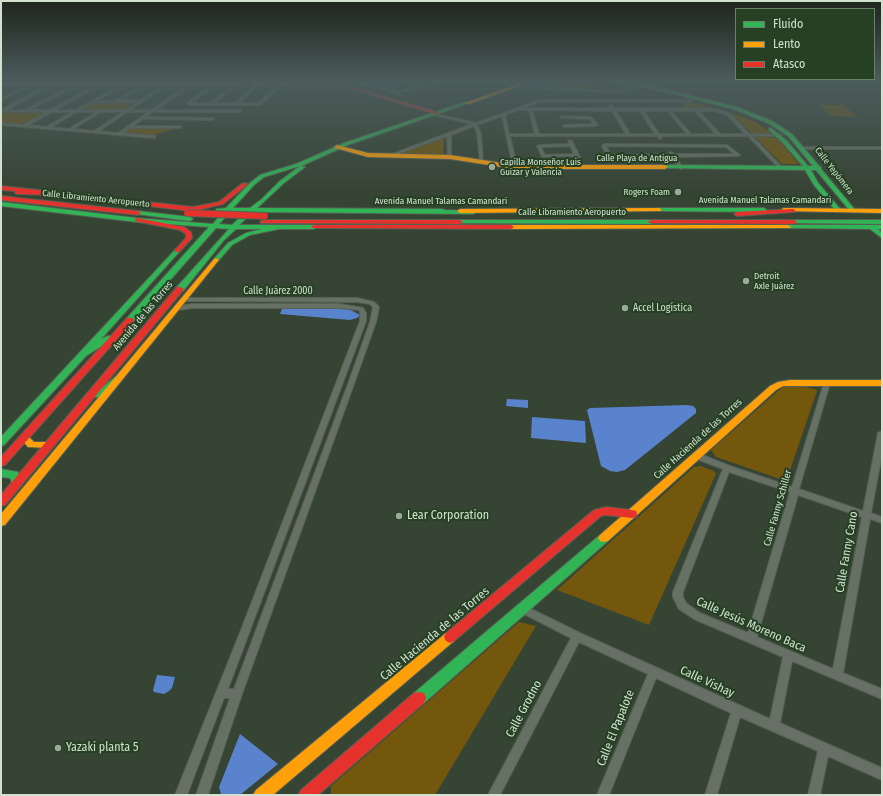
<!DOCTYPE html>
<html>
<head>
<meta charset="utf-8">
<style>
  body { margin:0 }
  #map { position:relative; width:883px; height:796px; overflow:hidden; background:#364434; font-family:"Fira Sans Condensed",sans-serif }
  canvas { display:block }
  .frame { position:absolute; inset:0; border:2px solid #d1e0cf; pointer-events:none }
  .legend { position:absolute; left:735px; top:8px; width:140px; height:72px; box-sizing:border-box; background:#264024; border:1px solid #6a8068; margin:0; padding:5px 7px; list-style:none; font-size:12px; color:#d1e0cf }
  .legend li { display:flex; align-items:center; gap:8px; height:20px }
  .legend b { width:20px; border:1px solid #6a8068 }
</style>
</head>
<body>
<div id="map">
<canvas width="883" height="796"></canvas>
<div class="frame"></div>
<ul class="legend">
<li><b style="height:5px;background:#30b455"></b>Fluido</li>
<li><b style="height:5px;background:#ff9f0a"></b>Lento</li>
<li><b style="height:5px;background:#e5322d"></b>Atasco</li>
</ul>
</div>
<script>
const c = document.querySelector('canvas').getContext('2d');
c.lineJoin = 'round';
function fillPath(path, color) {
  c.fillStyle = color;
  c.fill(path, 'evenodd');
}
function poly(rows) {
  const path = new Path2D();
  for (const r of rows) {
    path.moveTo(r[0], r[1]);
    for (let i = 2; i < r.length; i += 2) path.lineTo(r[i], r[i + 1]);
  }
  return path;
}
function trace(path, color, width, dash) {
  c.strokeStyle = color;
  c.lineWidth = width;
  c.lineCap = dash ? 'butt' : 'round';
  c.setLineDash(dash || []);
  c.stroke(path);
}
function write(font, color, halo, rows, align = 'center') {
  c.font = font + ' "Fira Sans Condensed",sans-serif';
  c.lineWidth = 4;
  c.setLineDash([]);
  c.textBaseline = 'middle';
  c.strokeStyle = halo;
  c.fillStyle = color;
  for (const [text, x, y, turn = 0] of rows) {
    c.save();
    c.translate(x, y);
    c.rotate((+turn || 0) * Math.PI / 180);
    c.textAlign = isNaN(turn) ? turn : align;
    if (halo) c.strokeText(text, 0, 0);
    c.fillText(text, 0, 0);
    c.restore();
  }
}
const green = poly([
  [576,82,615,90,558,88],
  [94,102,134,102,135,103,123,110,80,110],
  [681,102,692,102,729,112,754,121,772,133,752,133,729,112,714,108,685,108],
  [819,105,843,105,857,117,831,116],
  [1,112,43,112,45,113,21,125,1,123],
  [131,128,177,128,150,136,123,134],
  [757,136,777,138,799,164,782,164,755,137],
  [439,139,444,139,443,154,403,153],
  [786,384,791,384,815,389,817,391,787,479,783,480,716,457,711,450],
  [701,466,714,471,716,474,649,625,557,590,694,467],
  [519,622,536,626,435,795,331,795,331,786]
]);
const water = poly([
  [282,309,349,309,360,315,357,318,350,320,280,314],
  [507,399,528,400,528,408,506,406],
  [687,405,693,406,696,409,696,413,625,470,617,472,610,471,601,466,587,410,590,408],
  [532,417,585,421,586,443,531,438],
  [157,675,175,677,172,688,169,691,164,694,154,692,153,690],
  [240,734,278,764,240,795,221,794,219,787]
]);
const street = poly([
  [13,80,17,80,9,85,6,84,13,80],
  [35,80,39,80,31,85,28,84,35,80],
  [57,80,61,80,7,110,25,110,73,85,74,87,30,110,50,110,96,85,97,87,55,110,76,110,120,85,121,87,97,101,115,101,142,85,143,87,119,100,141,100,170,80,174,80,130,110,151,110,188,85,189,87,156,110,240,110,242,111,240,112,153,112,146,117,212,118,214,119,212,120,143,119,133,126,180,126,182,127,180,128,130,128,123,133,155,136,155,138,154,138,1,125,1,123,23,125,46,112,1,112,1,110,57,80],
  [138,102,126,110,81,110,93,103,138,102],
  [52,112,72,112,46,127,28,125,52,112],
  [77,112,96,112,69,129,51,127,77,112],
  [101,112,123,112,94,131,73,129,101,112],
  [127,112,148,112,118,133,99,131,127,112],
  [102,80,106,80,100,85,98,85,98,83,102,80],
  [125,80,129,80,122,85,120,85,120,83,125,80],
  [147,80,150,80,145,85,143,85,143,83,147,80],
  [193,80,197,80,191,85,189,85,189,83,193,80],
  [260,80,263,80,239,103,258,103,278,85,280,85,280,87,260,105,188,105,186,104,212,85,213,87,192,103,210,103,234,85,235,87,214,103,235,103,260,80],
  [304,80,307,80,304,85,302,85,304,80],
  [328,80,331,80,326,87,324,87,328,80],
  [354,80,383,87,405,81,405,83,386,88,396,92,420,85,422,86,399,93,401,94,399,95,382,89,354,82,354,80],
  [430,80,432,80,440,83,437,84,430,82,430,80],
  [27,85,30,86,1,100,1,98,27,85],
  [516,85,614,91,644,85,646,86,614,93,515,87,516,85],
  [539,100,692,100,691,102,539,102,523,108,611,108,609,106,611,105,614,108,695,108,715,109,729,113,750,134,781,134,782,135,780,136,752,136,783,168,780,169,748,136,661,136,662,138,660,139,657,136,510,136,517,167,515,168,513,167,502,116,477,125,481,133,483,163,480,162,477,133,474,126,451,135,451,158,448,157,447,136,390,157,387,156,472,124,433,115,433,113,476,123,539,100],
  [522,109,523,110,529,110,535,134,509,134,505,115,522,109],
  [532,110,612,111,626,134,539,134,532,110],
  [616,111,640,111,655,134,630,134,616,111],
  [644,111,668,111,687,134,659,134,644,111],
  [671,111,695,111,716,134,691,134,671,111],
  [699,111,715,111,727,115,745,134,720,134,699,111],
  [560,116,591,117,598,125,596,126,565,127,563,126,564,125,593,124,590,119,561,118,560,116],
  [570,140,572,141,579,155,583,169,581,169,575,156,542,157,537,146,539,145,569,144,568,141,570,140],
  [570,146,574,154,545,155,541,147,570,146],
  [604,144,727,145,740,155,738,156,676,157,683,168,681,169,680,169,671,157,612,157,607,156,602,146,604,144],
  [606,146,726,147,734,154,674,154,671,152,669,153,670,154,612,155,610,154,606,146],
  [802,147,882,147,882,149,801,149,800,148,802,147],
  [184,298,357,298,374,302,379,307,376,322,354,384,242,694,208,795,196,795,230,698,224,698,187,795,175,795,241,630,360,321,360,313,359,310,340,308,192,308,178,310,175,308,178,306,192,304,340,304,363,308,366,313,366,321,228,689,234,689,348,384,370,322,373,307,370,304,357,302,182,301,181,300,184,298],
  [827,381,830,383,799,489,863,511,878,433,882,431,882,454,871,513,882,517,882,523,870,519,843,673,882,689,882,699,792,661,780,723,882,768,882,780,828,756,820,795,808,795,818,751,740,717,717,795,705,795,731,713,656,678,609,795,597,795,648,674,579,642,500,795,488,795,571,638,520,612,518,609,520,606,523,605,580,633,770,719,783,657,694,619,679,609,673,597,673,592,723,469,694,458,693,456,694,454,700,454,730,466,792,487,824,383,827,381],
  [729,472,790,492,748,633,700,613,686,603,683,597,683,592,729,472],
  [798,495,862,517,833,669,757,637,798,495]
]);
const fast = poly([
  [491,80,499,80,518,86,516,87,491,80],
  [607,80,615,80,628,85,626,86,607,80],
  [618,80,627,80,737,107,772,121,792,134,819,166,821,167,821,169,856,211,851,212,816,170,811,170,818,183,841,210,841,212,837,212,814,185,805,170,663,168,662,167,665,165,803,166,783,143,769,130,769,128,771,128,787,141,808,166,813,166,788,136,768,123,733,109,618,80],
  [465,102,469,103,348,145,301,166,305,167,284,183,257,208,442,209,445,210,472,211,474,212,474,214,253,212,239,225,314,225,317,227,314,229,279,229,250,235,232,245,218,261,214,261,214,259,228,243,246,233,262,229,236,229,224,240,183,291,177,291,177,287,229,229,216,228,133,322,127,322,126,320,127,318,209,227,137,222,1,206,1,202,137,218,213,224,223,212,216,211,216,209,226,208,250,183,260,175,296,164,344,143,465,102],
  [300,166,280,181,262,199,250,208,233,208,254,185,264,177,300,166],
  [230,212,246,212,232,225,219,224,230,212],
  [659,208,764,208,767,210,764,212,657,211,657,209,659,208],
  [138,211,190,217,193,219,190,221,136,214,135,213,138,211],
  [460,220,651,220,654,222,651,224,458,223,457,222,460,220],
  [794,220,882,220,882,224,792,223,791,222,794,220],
  [788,225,882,225,882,229,878,229,882,233,882,238,870,229,786,228,785,227,788,225],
  [177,249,179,250,179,252,101,339,108,336,111,336,112,338,111,340,86,356,4,445,1,446,1,437,175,250,177,249],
  [118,376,121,377,122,379,121,381,101,397,95,397,94,395,95,393,115,377,118,376],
  [1,469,18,472,22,483,21,486,13,486,10,478,1,477,1,469],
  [604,534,608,535,610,538,608,541,424,703,419,704,414,703,412,698,414,693,600,535,604,534]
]);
const slow = poly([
  [529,80,536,80,469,104,465,103,529,80],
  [1,83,236,83,238,84,236,85,1,85,1,83],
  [337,145,368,153,450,155,515,165,665,165,668,167,665,169,515,169,450,159,368,157,335,148,334,147,337,145],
  [659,208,661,209,661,211,460,213,457,211,460,209,659,208],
  [784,208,882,209,882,213,782,211,782,209,784,208],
  [788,225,791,227,790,228,511,229,508,227,511,225,788,225],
  [216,258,219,260,218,261,5,525,1,526,1,514,214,259,216,258],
  [790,380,882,380,882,386,783,386,776,390,608,541,604,542,600,541,598,538,600,535,770,386,778,382,790,380],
  [25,435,28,436,34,442,48,442,53,445,48,448,28,447,20,438,25,435],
  [450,631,454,633,456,637,454,641,273,795,253,795,256,790,446,633,450,631]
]);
const jam = poly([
  [236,83,338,83,440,113,436,114,338,85,235,85,236,83],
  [243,183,248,184,223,204,202,209,202,211,200,212,51,195,17,194,15,193,15,191,1,190,1,186,193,207,219,202,243,183],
  [1,196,138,211,141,213,138,215,1,200,1,196],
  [793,209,795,210,795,212,737,216,734,214,737,212,793,209],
  [137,218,184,227,191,232,192,238,179,252,175,252,175,250,186,238,186,234,180,230,135,221,135,219,137,218],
  [263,220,460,220,463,222,460,224,261,223,260,222,263,220],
  [651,220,794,220,797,222,794,224,649,223,648,222,651,220],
  [314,225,511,225,514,227,511,229,312,228,311,227,314,225],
  [177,287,180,287,184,289,5,505,1,506,1,495,177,287],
  [127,318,133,318,134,320,5,465,1,466,1,457,127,318],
  [606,507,632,510,636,511,637,514,636,517,632,518,606,515,601,516,454,641,450,643,446,641,444,637,446,633,594,510,606,507],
  [419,692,424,693,426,698,424,703,318,795,298,795,301,790,414,693,419,692]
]);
const jamBridge = poly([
  [187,213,265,216]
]);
const markers = [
  [492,167,4,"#9ba999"],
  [678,192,4,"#9ba999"],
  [746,281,4,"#9ba999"],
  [625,308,4,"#9ba999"],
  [399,516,4,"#9ba999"],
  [58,748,4,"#9ba999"]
];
const farStreetnames = [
  ["Calle Playa de Antigua",637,158],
  ["Calle Yepómera",834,171,52],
  ["Calle Libramiento Aeropuerto",96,199,6],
  ["Avenida Manuel Talamas Camandari",765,200],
  ["Avenida Manuel Talamas Camandari",441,201],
  ["Calle Libramiento Aeropuerto",572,212]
];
const farPoinames = [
  ["Capilla Monseñor Luis",500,162],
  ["Guizar y Valencia",500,172],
  ["Rogers Foam",670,192,"right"],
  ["Detroit",754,276],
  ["Axle Juárez",754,286]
];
const streetNames = [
  ["Calle Juárez 2000",278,291],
  ["Avenida de las Torres",143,316,-50],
  ["Calle Hacienda de las Torres",698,439,-42],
  ["Calle Fanny Schiller",778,508,-74]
];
const poiNames = [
  ["Accel Logística",633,308]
];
const nearPoinames = [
  ["Lear Corporation",407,516],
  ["Yazaki planta 5",66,748]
];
const nearStreetnames = [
  ["Calle Fanny Cano",847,552,-80],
  ["Calle Jesús Moreno Baca",751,625,24],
  ["Calle Hacienda de las Torres",435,634,-40],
  ["Calle Vishay",707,682,25],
  ["Calle Grodno",524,709,-62],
  ["Calle El Papalote",616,728,-68]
];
fillPath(green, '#73570c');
fillPath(water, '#5983cc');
trace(street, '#556153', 2);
trace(fast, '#556153', 2);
trace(slow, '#556153', 2);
trace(jam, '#556153', 2);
fillPath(street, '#667064');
fillPath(fast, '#30b455');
fillPath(slow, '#ff9f0a');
fillPath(jam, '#e5322d');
trace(jamBridge, '#556153', 8, []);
trace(jamBridge, '#e5322d', 6);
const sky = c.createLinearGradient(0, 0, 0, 192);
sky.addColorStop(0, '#1e251d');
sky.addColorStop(0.42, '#4c5c5c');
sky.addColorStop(1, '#4c5c5c00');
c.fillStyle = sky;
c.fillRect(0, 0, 883, 192);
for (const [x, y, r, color] of markers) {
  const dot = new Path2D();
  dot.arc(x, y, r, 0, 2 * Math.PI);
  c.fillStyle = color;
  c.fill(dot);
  trace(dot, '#264024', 1.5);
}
write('9px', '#d1e0cf', '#264024', farStreetnames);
write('9px', '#d1e0cf', '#264024', farPoinames, 'left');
write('10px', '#d1e0cf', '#264024', streetNames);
write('10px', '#d1e0cf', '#264024', poiNames, 'left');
write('12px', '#d1e0cf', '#264024', nearPoinames, 'left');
write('12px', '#d1e0cf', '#264024', nearStreetnames);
</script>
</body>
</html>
